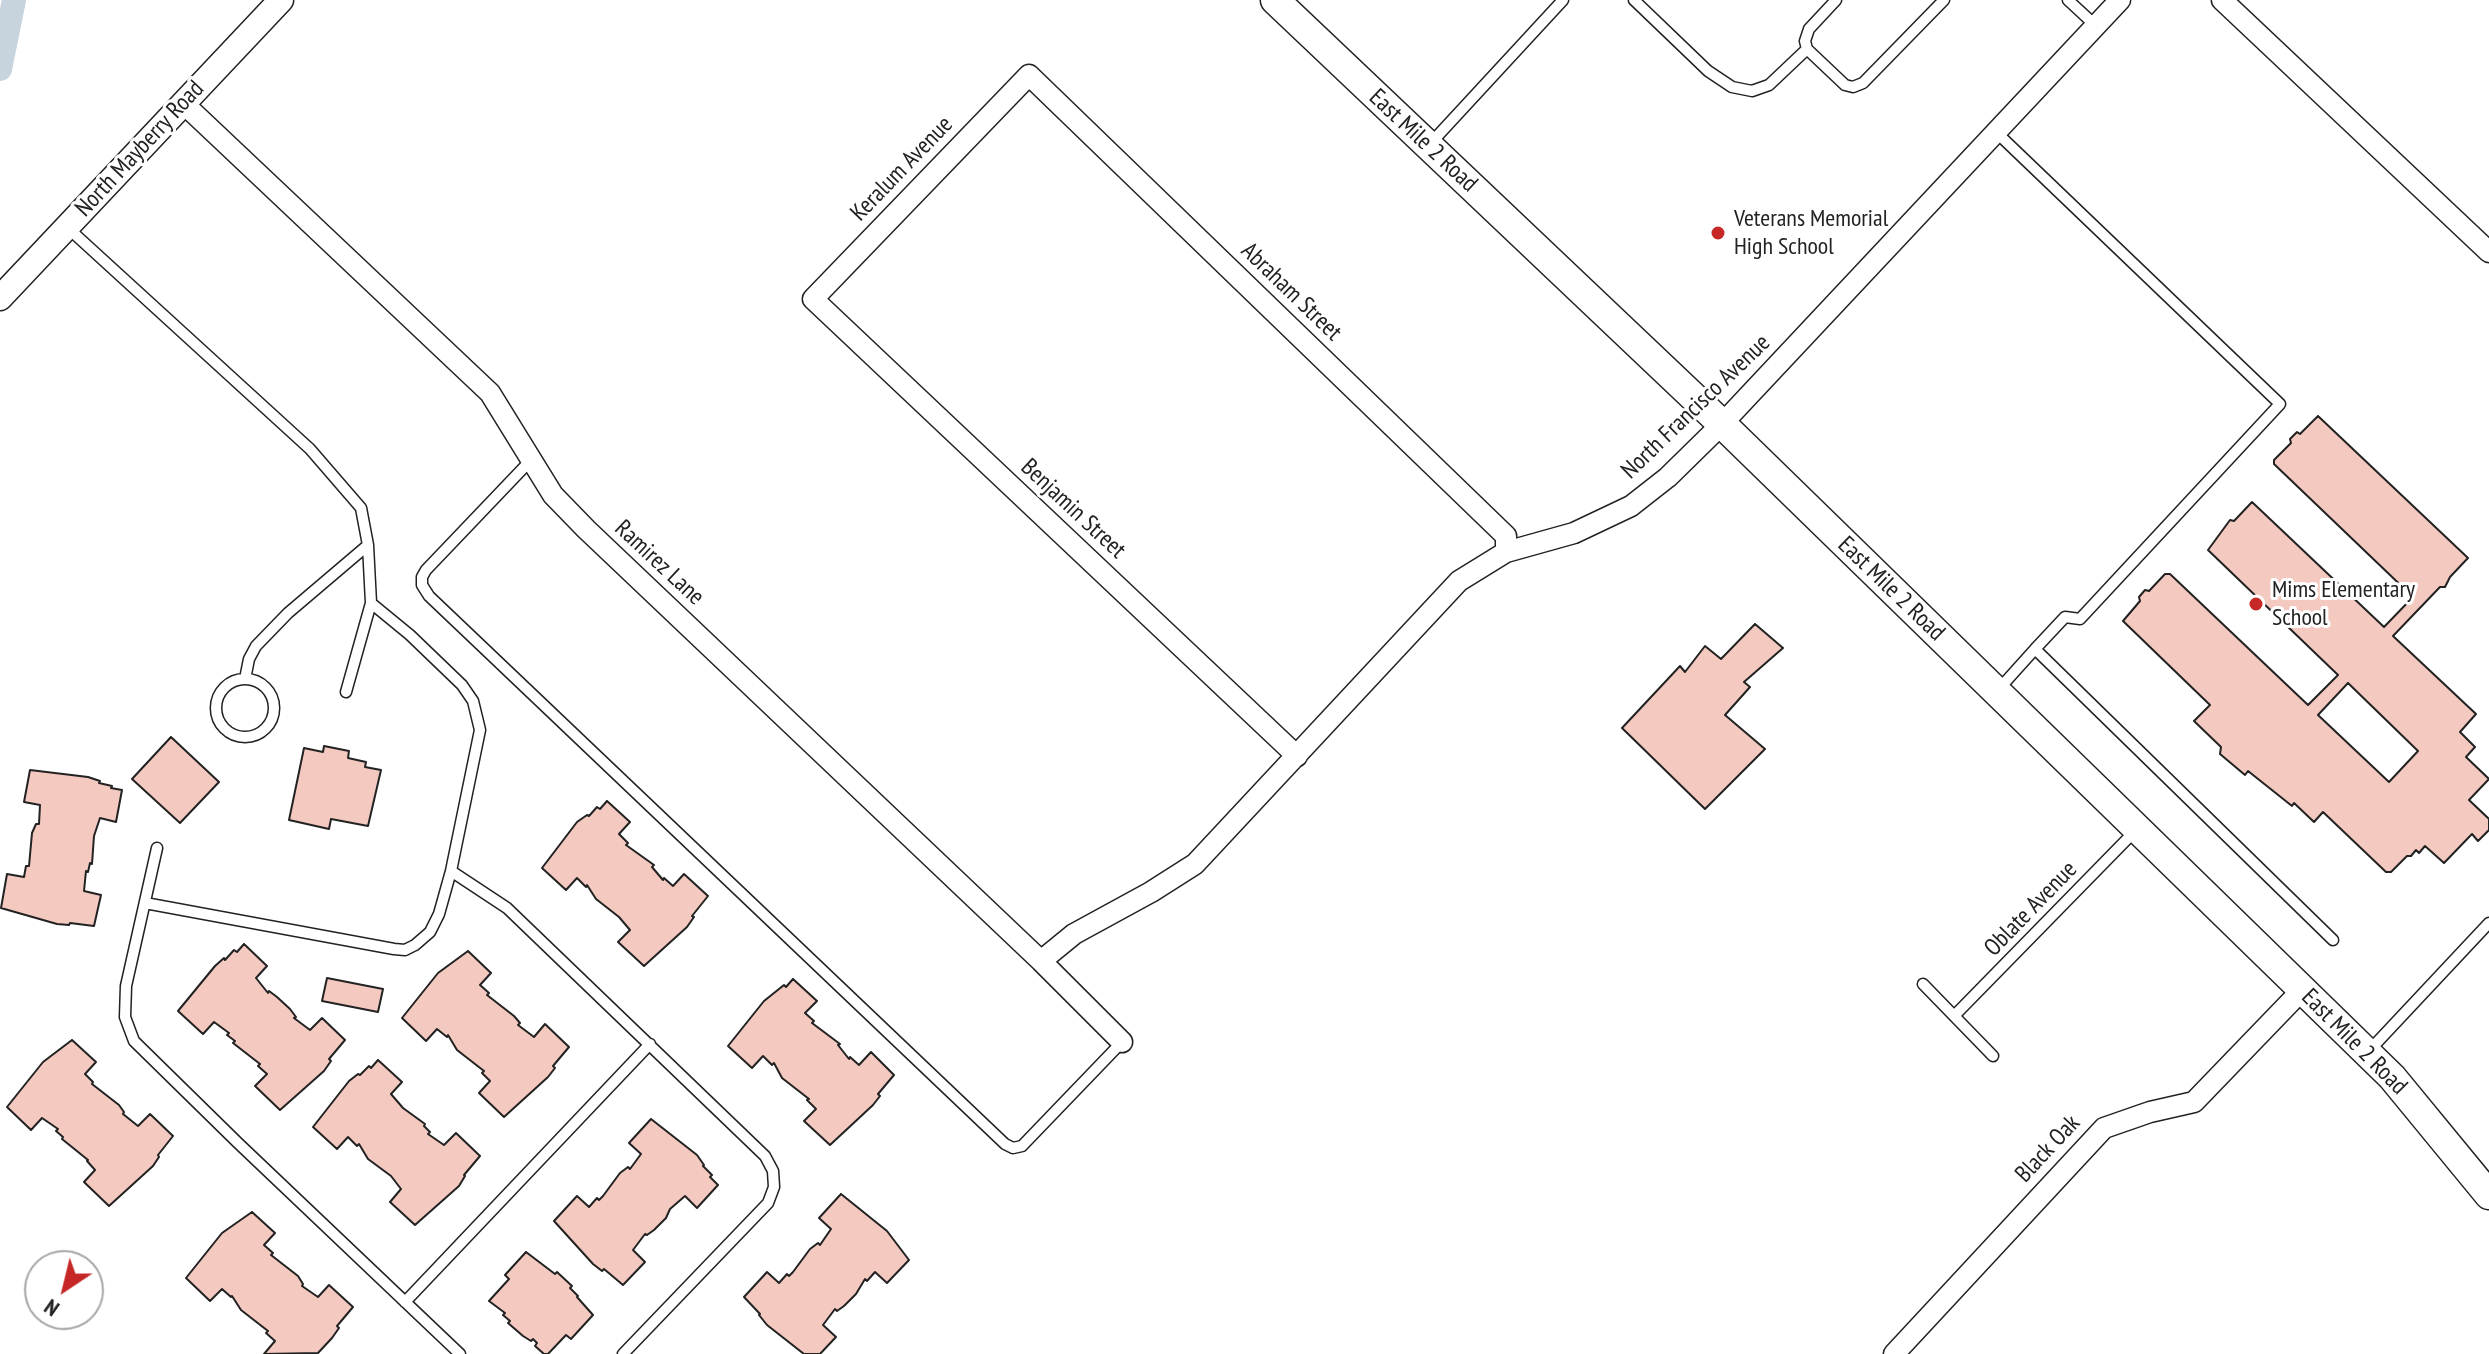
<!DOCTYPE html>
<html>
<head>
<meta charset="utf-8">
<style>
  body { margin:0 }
  #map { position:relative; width:2489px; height:1354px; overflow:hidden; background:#fff; font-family:"PT Sans Narrow",sans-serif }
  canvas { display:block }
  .north { position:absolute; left:24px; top:1250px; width:80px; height:80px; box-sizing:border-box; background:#fff; border:2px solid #a7a7a7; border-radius:50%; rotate:215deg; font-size:22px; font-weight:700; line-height:32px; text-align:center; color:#222 }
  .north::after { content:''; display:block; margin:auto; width:28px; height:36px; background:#c62828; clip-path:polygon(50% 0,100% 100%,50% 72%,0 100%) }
</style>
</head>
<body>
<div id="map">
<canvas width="2489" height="1354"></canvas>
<div class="north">N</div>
</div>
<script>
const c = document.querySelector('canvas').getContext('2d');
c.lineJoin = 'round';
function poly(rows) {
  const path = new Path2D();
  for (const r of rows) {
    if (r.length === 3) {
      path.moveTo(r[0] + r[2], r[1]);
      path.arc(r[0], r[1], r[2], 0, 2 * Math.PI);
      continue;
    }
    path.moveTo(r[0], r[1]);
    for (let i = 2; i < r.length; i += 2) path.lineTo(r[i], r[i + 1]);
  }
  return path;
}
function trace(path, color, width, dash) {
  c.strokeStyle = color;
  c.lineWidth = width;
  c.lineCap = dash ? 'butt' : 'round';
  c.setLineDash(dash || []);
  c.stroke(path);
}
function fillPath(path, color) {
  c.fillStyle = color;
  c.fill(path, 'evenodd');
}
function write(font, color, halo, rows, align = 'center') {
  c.font = font + ' "PT Sans Narrow",sans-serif';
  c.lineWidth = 6;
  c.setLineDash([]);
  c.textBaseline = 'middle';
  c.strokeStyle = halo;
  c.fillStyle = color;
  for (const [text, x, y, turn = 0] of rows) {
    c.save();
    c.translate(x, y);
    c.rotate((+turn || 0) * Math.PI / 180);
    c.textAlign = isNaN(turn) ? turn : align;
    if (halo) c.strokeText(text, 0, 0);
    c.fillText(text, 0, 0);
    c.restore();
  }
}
const canal = poly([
  [0,69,14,0]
]);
const building = poly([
  [2318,416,2468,558,2450,577,2445,587,2440,587,2393,636,2476,714,2460,732,2475,747,2466,757,2489,779,2469,800,2489,819,2489,830,2478,841,2472,834,2444,863,2425,846,2419,853,2416,850,2411,856,2407,856,2391,872,2386,872,2323,812,2314,822,2294,803,2292,806,2248,771,2245,775,2220,754,2221,747,2194,721,2210,705,2123,621,2140,601,2139,597,2145,590,2149,591,2165,574,2170,574,2308,705,2338,675,2208,550,2230,520,2234,521,2252,502,2384,627,2413,597,2274,464,2274,460,2291,443,2290,439,2297,432,2300,434,2318,416],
  [2348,683,2418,751,2389,782,2318,715,2348,683],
  [1755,624,1783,648,1744,682,1750,687,1725,715,1765,749,1705,809,1622,728,1680,666,1685,672,1705,646,1721,659,1755,624],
  [171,737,219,782,180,823,132,779,171,737],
  [324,746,349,751,348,758,366,762,365,767,381,770,368,826,331,819,329,829,289,820,304,748,323,752,324,746],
  [30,770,88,777,100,781,99,783,112,786,111,788,122,790,116,822,100,818,94,836,92,864,90,863,88,872,86,871,84,891,101,895,94,926,70,923,69,925,57,924,1,908,7,874,24,877,26,866,29,866,32,833,36,824,39,824,40,805,24,802,30,770],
  [607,801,630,822,619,834,628,843,626,845,654,865,652,867,663,880,664,878,673,886,684,874,708,896,692,916,694,917,687,927,644,966,618,942,630,930,619,917,596,899,587,885,586,887,577,878,566,890,542,868,577,822,587,815,589,816,597,807,600,809,607,801],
  [244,944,267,966,256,978,268,993,269,991,277,997,290,1009,296,1017,294,1018,310,1030,322,1018,345,1040,329,1059,331,1061,324,1071,280,1110,255,1086,267,1074,258,1066,260,1064,233,1043,235,1041,227,1035,229,1033,214,1022,203,1034,178,1011,215,966,224,958,225,960,234,950,237,952,244,944],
  [468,951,491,973,480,985,489,993,487,995,514,1016,520,1023,518,1025,534,1037,545,1024,569,1047,553,1066,555,1068,548,1077,504,1117,479,1093,490,1081,482,1073,484,1071,457,1050,448,1035,447,1037,437,1029,426,1041,402,1018,438,973,468,951],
  [327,978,383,989,378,1012,322,1001,327,978],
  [793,979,817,1001,805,1013,814,1021,812,1023,840,1044,838,1045,849,1059,850,1057,859,1065,871,1052,894,1075,878,1094,880,1096,873,1105,830,1145,804,1121,816,1109,807,1100,809,1099,782,1078,774,1063,772,1065,763,1056,752,1068,728,1046,764,1001,784,985,786,987,793,979],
  [72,1040,96,1062,85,1074,93,1082,92,1084,119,1105,124,1112,123,1114,138,1126,150,1114,173,1136,158,1155,159,1157,153,1166,109,1206,84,1182,95,1170,87,1161,88,1160,62,1139,63,1137,56,1131,58,1129,42,1118,31,1130,7,1107,43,1062,72,1040],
  [378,1060,402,1082,391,1094,403,1108,425,1124,424,1126,430,1132,428,1134,444,1145,456,1133,480,1156,464,1175,465,1176,459,1186,415,1225,390,1202,401,1189,391,1176,368,1159,359,1144,357,1146,348,1137,337,1149,313,1127,349,1081,358,1074,360,1075,369,1066,371,1068,378,1060],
  [651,1119,697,1155,704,1165,703,1166,712,1175,710,1177,718,1185,697,1208,685,1196,670,1209,666,1218,654,1230,647,1235,645,1234,633,1250,645,1262,623,1285,604,1269,602,1271,593,1264,554,1221,577,1196,589,1207,597,1198,599,1200,603,1196,620,1173,628,1167,630,1169,641,1154,629,1143,651,1119],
  [841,1194,887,1231,909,1260,887,1283,875,1272,867,1281,865,1279,856,1294,844,1306,837,1311,835,1309,823,1325,836,1337,820,1354,804,1354,767,1325,759,1315,760,1314,744,1297,767,1272,779,1283,787,1274,789,1276,793,1272,810,1249,818,1243,820,1245,831,1229,819,1218,841,1194],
  [252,1212,275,1233,264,1245,273,1253,271,1255,298,1276,303,1284,302,1286,318,1297,329,1285,353,1307,337,1326,339,1328,332,1338,318,1353,264,1354,275,1341,266,1333,268,1331,241,1310,232,1296,231,1297,222,1289,210,1301,186,1278,222,1233,252,1212],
  [526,1252,555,1274,557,1272,572,1286,570,1288,578,1296,577,1297,593,1315,571,1339,566,1335,548,1354,544,1354,535,1346,537,1343,533,1339,531,1341,523,1336,508,1323,510,1321,503,1315,505,1313,489,1301,509,1279,505,1275,526,1252]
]);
const service = poly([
  [1634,0,1708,71,1732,87,1752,91,1769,85,1807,49],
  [1836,0,1809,29,1805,41,1807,49,1845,85,1853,87,1863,83,1944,0],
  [2068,0,2096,26],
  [1996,132,2280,404,2080,619,2065,617,2035,649],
  [1430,144,1563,0],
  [68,228,310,449,361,508,368,545,371,603,410,635,462,685,473,701,480,730,451,871,439,914,430,932,415,945,405,950,394,949,145,903],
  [531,460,426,570,422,577,422,585,429,596,1005,1144,1013,1148,1022,1146,1122,1042],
  [245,708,29],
  [245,679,249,659,256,646,288,613,368,545],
  [1999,689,2035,649,2333,940],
  [346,692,371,603],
  [157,848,126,986,125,1017,134,1041,238,1143,460,1354],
  [451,871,507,908,765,1156,773,1171,774,1187,768,1203,623,1354],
  [1923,984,1993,1056],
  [1954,1016,2137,829],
  [2368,1052,2489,923],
  [405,1302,650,1044]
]);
const minor = poly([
  [2222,0,2489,252],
  [183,103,490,393,553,495,586,529,1041,961,1122,1042],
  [1297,756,813,299,1029,75,1506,536,1506,552],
  [1041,961,1074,934,1151,892,1195,864,1459,581,1506,552,1574,533,1631,506,1668,477,1722,424,2120,0],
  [1894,1354,2104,1128,2150,1112,2194,1102,2302,990]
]);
const tertiary = poly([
  [0,298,281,0]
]);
const secondary = poly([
  [1275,0,1722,424,2392,1077,2489,1195]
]);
const markers = [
  [1718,233,8,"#c62828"],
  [2256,604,8,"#c62828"]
];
const streetNames = [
  ["East Mile 2 Road",1423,141,43],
  ["North Mayberry Road",140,149,-47],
  ["Keralum Avenue",902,169,-46],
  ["Abraham Street",1291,292,44],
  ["North Francisco Avenue",1696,407,-44],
  ["Benjamin Street",1073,509,43],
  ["Ramirez Lane",659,563,43],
  ["East Mile 2 Road",1891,589,44],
  ["Oblate Avenue",2031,909,-46],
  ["East Mile 2 Road",2354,1042,45],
  ["Black Oak",2048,1149,-47]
];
const poiNames = [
  ["Veterans Memorial",1734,219],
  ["High School",1734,247],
  ["Mims Elementary",2272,590],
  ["School",2272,618]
];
trace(canal, '#c7d3dd', 24);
fillPath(building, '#f3c9c0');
trace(building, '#222', 2);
trace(service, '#222', 13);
trace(minor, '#222', 23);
trace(tertiary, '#222', 27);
trace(secondary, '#222', 31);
trace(service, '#fff', 10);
trace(minor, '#fff', 20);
trace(tertiary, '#fff', 24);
trace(secondary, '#fff', 28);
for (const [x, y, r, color] of markers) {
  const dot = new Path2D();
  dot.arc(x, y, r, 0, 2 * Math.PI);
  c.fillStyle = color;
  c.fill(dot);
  trace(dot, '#fff', 3);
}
write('24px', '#222', '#fff', streetNames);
write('24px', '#222', '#fff', poiNames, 'left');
</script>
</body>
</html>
